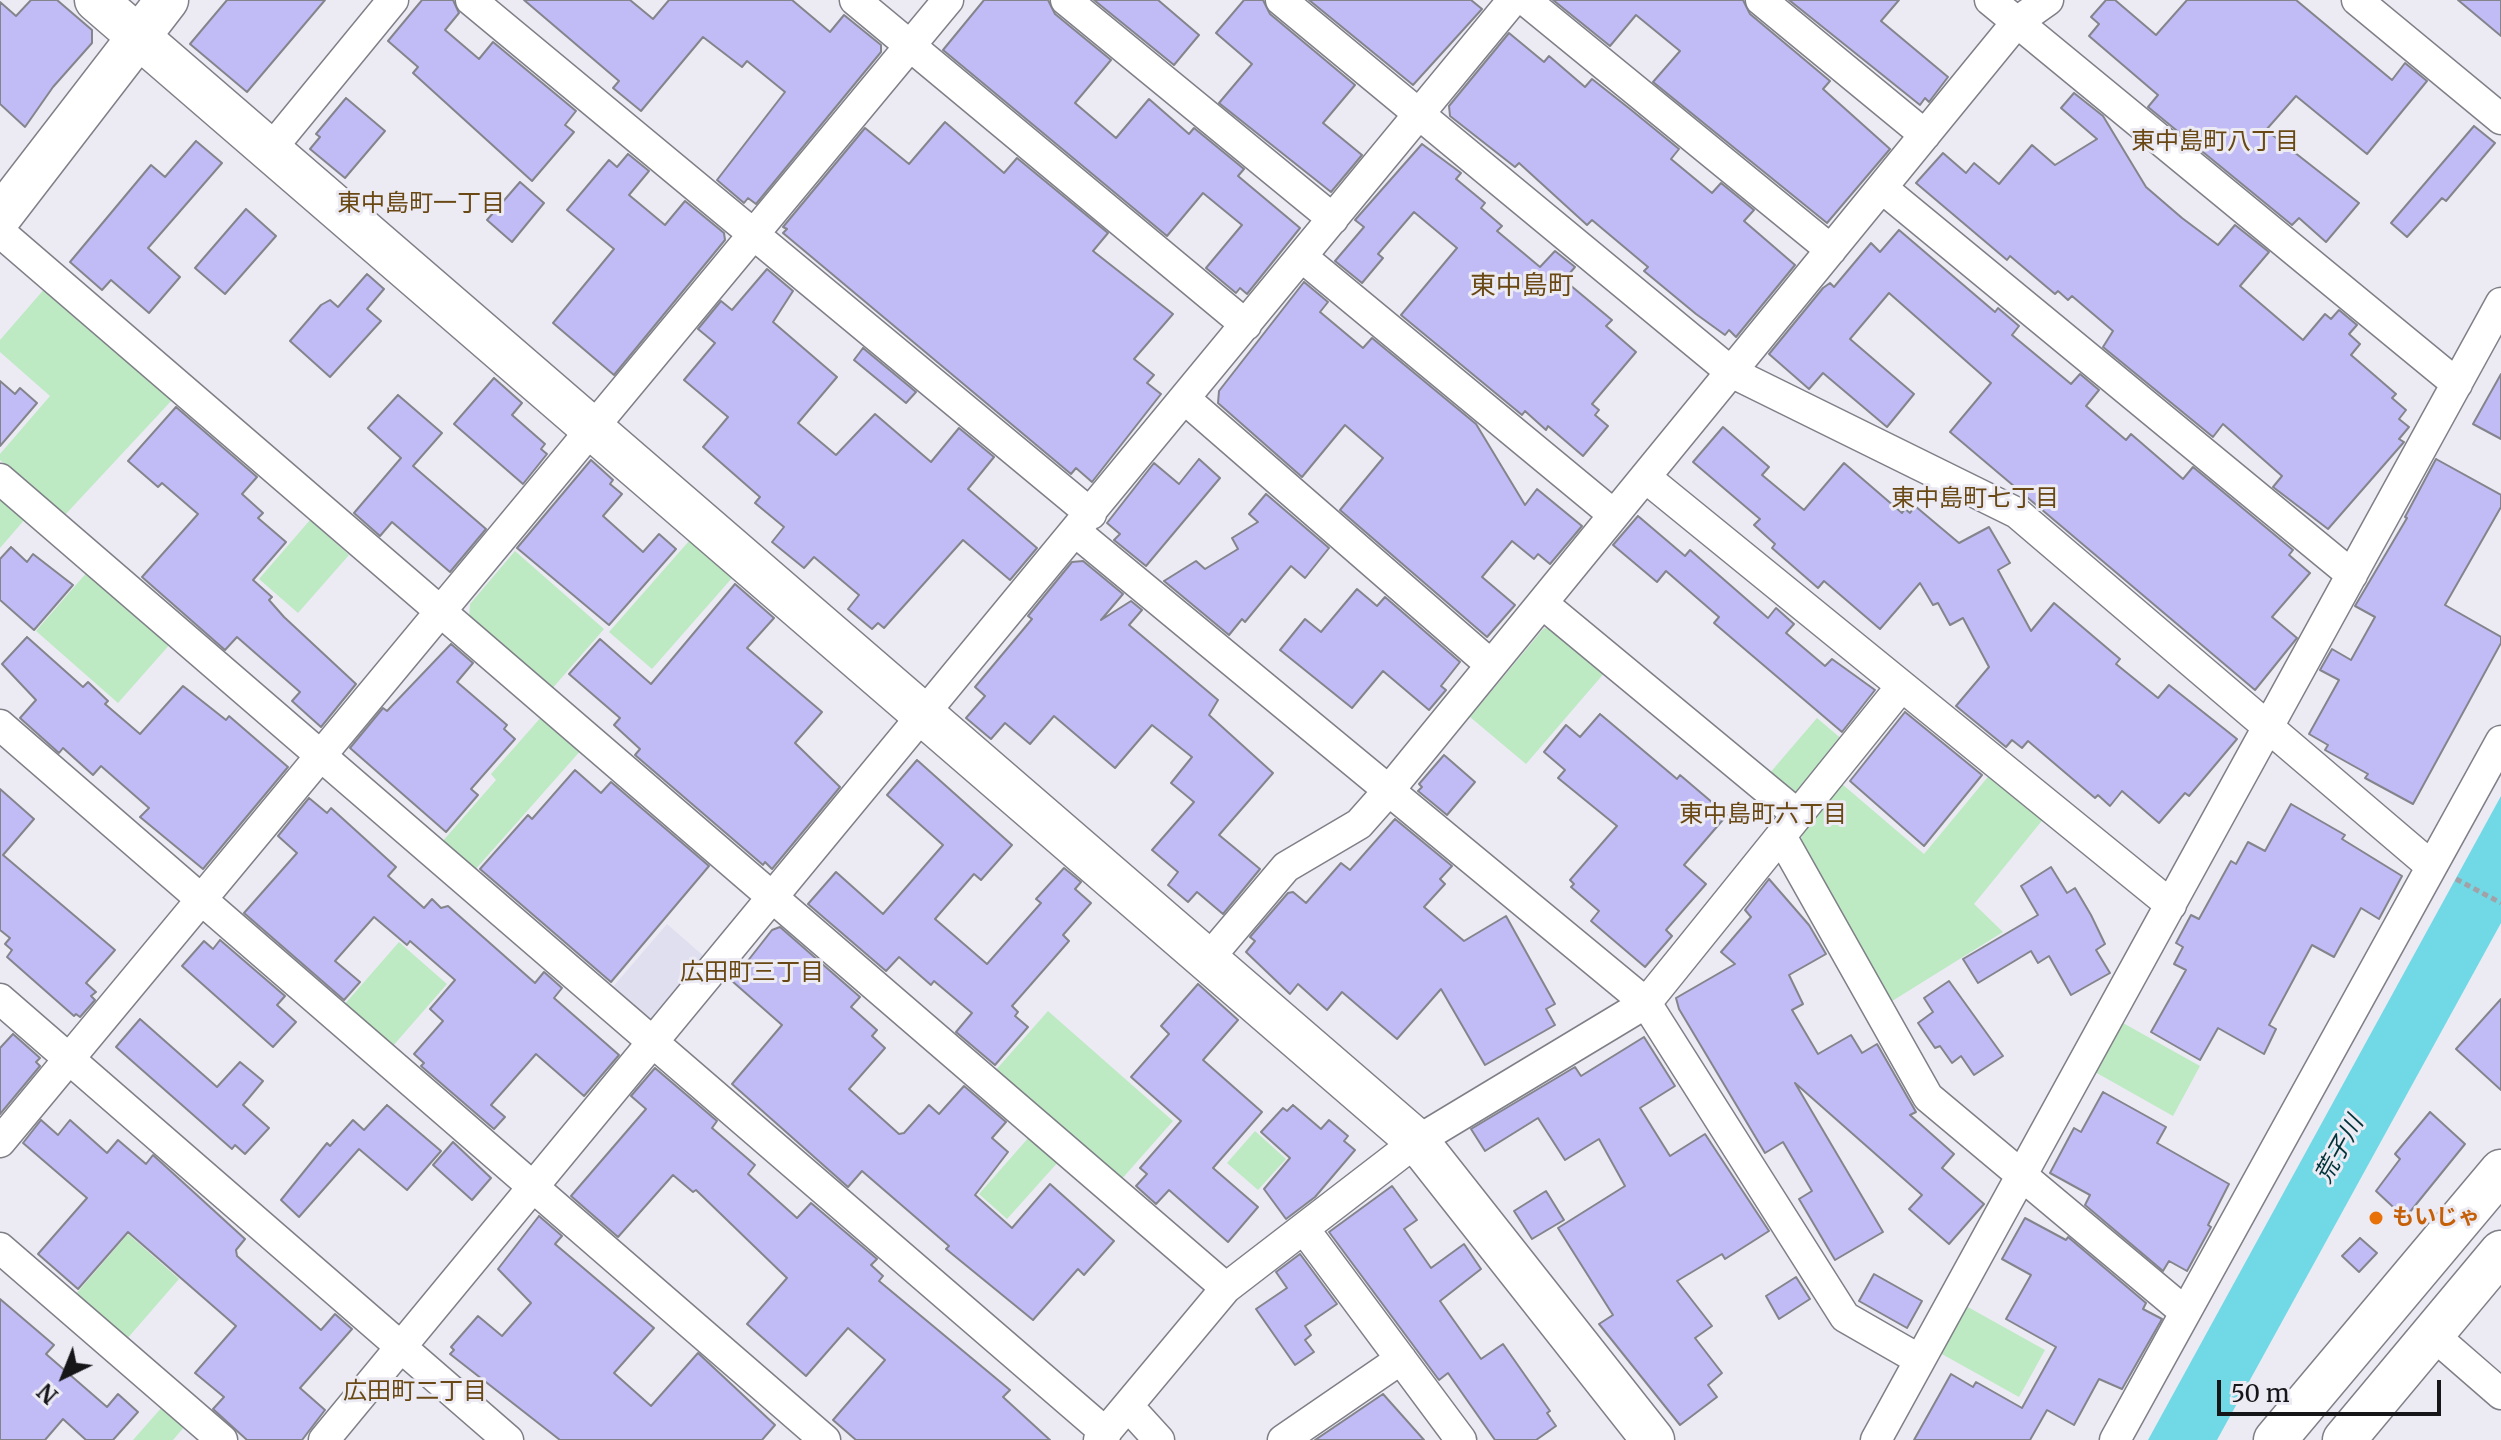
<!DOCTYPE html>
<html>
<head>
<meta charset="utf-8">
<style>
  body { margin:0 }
  #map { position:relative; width:2501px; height:1440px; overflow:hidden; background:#ecebf4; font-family:Merriweather,serif }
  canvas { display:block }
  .north { position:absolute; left:24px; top:1336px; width:80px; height:80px; -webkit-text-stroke:6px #ecebf4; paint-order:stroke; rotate:223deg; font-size:22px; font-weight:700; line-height:32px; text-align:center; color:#161619 }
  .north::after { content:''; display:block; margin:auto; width:28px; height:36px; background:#161619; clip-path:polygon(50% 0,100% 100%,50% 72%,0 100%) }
  .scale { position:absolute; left:2217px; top:1380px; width:224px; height:36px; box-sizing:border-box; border:4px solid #161619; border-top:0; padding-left:10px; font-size:24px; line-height:28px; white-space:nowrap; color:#161619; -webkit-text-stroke:6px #ecebf4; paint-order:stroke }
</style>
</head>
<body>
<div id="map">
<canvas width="2501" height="1440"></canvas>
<div class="north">N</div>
<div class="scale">50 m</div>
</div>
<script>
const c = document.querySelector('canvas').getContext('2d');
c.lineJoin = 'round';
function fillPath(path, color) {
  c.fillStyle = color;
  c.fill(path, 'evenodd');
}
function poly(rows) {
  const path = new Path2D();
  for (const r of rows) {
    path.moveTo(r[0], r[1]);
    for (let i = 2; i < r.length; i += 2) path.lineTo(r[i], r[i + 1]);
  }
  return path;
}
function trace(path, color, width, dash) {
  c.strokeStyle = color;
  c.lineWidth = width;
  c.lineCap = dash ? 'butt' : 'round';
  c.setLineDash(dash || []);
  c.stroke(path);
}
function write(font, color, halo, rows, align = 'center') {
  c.font = font + ' Merriweather,"Noto Sans JP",serif';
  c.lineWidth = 6;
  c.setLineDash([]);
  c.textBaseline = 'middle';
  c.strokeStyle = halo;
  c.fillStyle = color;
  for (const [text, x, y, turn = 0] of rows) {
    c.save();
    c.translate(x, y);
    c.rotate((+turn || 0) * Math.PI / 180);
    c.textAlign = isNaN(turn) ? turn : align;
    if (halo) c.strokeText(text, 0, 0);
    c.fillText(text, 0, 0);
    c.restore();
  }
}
const built = poly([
  [667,924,706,958,657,1019,644,1019,611,989]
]);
const green = poly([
  [46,287,173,399,64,516,0,460,0,454,50,396,0,352,0,340],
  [0,496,26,518,0,548],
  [310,520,349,555,298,613,259,579],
  [689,541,732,578,652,669,609,632],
  [515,551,604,629,551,690,469,619,470,604],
  [88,571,171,643,118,703,36,631],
  [1544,628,1556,630,1606,671,1526,764,1470,717],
  [543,715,582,749,474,871,442,842,496,780,491,774],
  [1817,718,1844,741,1803,792,1789,792,1769,774],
  [1992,772,2045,817,1974,904,2003,932,1889,1003,1800,844,1803,832,1842,784,1924,854],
  [399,942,447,984,392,1047,344,1005],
  [1048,1011,1173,1121,1120,1181,995,1071],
  [2123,1023,2200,1066,2173,1116,2095,1072],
  [1255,1131,1286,1159,1258,1190,1227,1163],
  [1030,1136,1059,1161,1007,1219,979,1194],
  [128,1234,179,1279,126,1340,75,1295],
  [1966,1306,2045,1350,2019,1397,1940,1353],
  [163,1406,185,1426,173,1440,133,1440]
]);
const water = poly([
  [2501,796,2501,923,2217,1440,2148,1440]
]);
const building = poly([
  [31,0,57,0,92,30,92,43,53,87,25,127,0,104,0,2,16,16,31,0],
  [227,0,325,0,247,92,190,44,227,0],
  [422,0,453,0,459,13,445,30,479,59,493,42,576,111,565,125,574,132,532,181,413,73,418,67,388,41,422,0],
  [524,0,630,0,653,19,669,0,792,0,830,32,844,15,881,45,881,52,756,204,748,198,744,203,717,180,785,92,747,61,742,67,703,37,641,111,613,88,619,81,524,0],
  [984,0,1048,0,1055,14,1111,60,1075,103,1116,138,1149,99,1189,134,1194,128,1244,169,1238,176,1300,228,1247,294,1240,288,1236,293,1206,268,1242,225,1203,193,1167,236,943,50,984,0],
  [1094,0,1158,0,1199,35,1174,65,1094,0],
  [1244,0,1263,0,1270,14,1355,85,1323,123,1362,155,1331,192,1219,103,1252,64,1216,33,1244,0],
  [1309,0,1471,0,1482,9,1413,85,1309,0],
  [1553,0,1743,0,1750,14,1830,81,1823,89,1890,149,1827,223,1653,82,1680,51,1636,15,1610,46,1553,0],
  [1789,0,1899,0,1881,21,1948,77,1929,102,1925,98,1920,105,1789,0],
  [2106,0,2115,0,2156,35,2187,0,2296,0,2392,80,2405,63,2427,81,2367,154,2296,96,2266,130,2359,203,2326,242,2299,218,2292,225,2148,107,2158,95,2089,36,2099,24,2091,17,2106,0],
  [2458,0,2501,0,2501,36,2458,0],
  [1509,33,1544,62,1549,56,1585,87,1592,79,1630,109,1679,149,1671,159,1712,193,1721,183,1754,210,1744,221,1795,265,1736,337,1729,330,1725,335,1696,314,1644,271,1648,267,1592,220,1587,225,1519,163,1515,167,1450,116,1449,106,1509,33],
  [2074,93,2103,116,2146,187,2182,218,2218,245,2235,225,2269,252,2240,286,2303,340,2325,314,2331,319,2339,310,2357,325,2349,334,2360,344,2351,355,2396,394,2392,398,2406,410,2399,419,2409,427,2399,439,2404,442,2328,529,2273,487,2282,476,2223,424,2213,437,2103,347,2113,331,2072,296,2068,300,2058,291,2055,294,2010,256,2007,260,1916,183,1943,153,1966,173,1974,163,1999,184,2032,145,2055,165,2097,139,2061,108,2074,93],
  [346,98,385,131,345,178,310,149,320,137,316,134,346,98],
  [945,122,1004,173,1017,158,1108,233,1093,251,1173,314,1134,359,1154,375,1147,383,1161,394,1092,482,1076,468,1071,474,783,233,787,229,783,227,865,128,909,164,945,122],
  [2474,126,2495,143,2446,201,2442,198,2407,237,2391,223,2474,126],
  [196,141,222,163,148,248,180,277,149,313,111,280,102,290,70,262,151,165,165,177,196,141],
  [1422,144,1461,173,1456,179,1485,203,1481,208,1502,226,1497,231,1540,267,1555,251,1575,267,1564,280,1612,320,1606,326,1636,352,1592,404,1599,410,1595,415,1608,426,1583,456,1548,426,1546,430,1525,411,1522,415,1401,315,1457,248,1414,212,1378,254,1383,258,1362,283,1335,261,1364,227,1355,220,1422,144],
  [628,154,649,171,629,195,665,225,685,201,724,233,725,240,614,375,553,323,614,249,567,210,609,160,617,167,628,154],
  [520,182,544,203,512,242,487,220,520,182],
  [246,209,276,236,225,294,195,268,246,209],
  [1899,230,1995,312,1998,308,2019,326,2012,335,2071,384,2080,374,2099,390,2086,406,2126,440,2131,434,2183,479,2193,467,2293,550,2289,555,2310,573,2272,617,2297,638,2255,690,1950,432,1991,383,1889,293,1850,339,1914,394,1887,427,1823,373,1809,389,1769,354,1823,288,1830,283,1834,287,1871,243,1880,252,1899,230],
  [767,269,793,291,773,322,837,377,798,423,836,455,875,414,931,462,959,428,994,457,968,489,1037,548,1010,580,963,540,884,628,878,623,872,629,848,609,859,595,814,557,804,568,772,542,784,527,755,503,760,497,703,447,728,417,684,380,715,343,698,329,721,301,732,310,767,269],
  [367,274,384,289,367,309,381,321,330,377,290,341,321,305,330,300,338,307,367,274],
  [1304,282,1328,302,1320,312,1363,348,1372,338,1476,424,1525,505,1537,489,1582,526,1550,564,1538,554,1534,559,1512,541,1482,577,1515,605,1487,637,1340,510,1383,458,1345,425,1302,477,1218,403,1219,391,1304,282],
  [863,348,916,392,906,403,854,360,863,348],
  [2501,374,2501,439,2473,424,2501,374],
  [494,378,522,403,512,415,545,444,541,449,547,454,523,484,454,424,494,378],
  [0,381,15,394,20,388,37,403,0,446,0,381],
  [398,395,442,433,413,466,486,529,450,572,392,522,380,536,354,513,401,458,368,428,398,395],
  [176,407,257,477,242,494,263,513,258,518,286,542,253,580,272,597,269,600,284,617,356,684,321,727,292,701,300,692,237,637,225,650,142,577,198,514,162,483,158,487,128,461,176,407],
  [1723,427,1769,467,1762,475,1804,510,1844,463,1902,513,1905,509,1910,513,1915,506,1959,543,1989,527,2010,563,1998,570,2031,631,2054,603,2120,659,2116,664,2158,698,2169,685,2237,739,2189,796,2185,793,2159,823,2122,791,2110,806,2098,795,2095,798,2028,741,2022,748,2012,740,2006,747,1956,706,1989,667,1963,618,1950,625,1938,603,1933,605,1920,583,1880,629,1824,581,1818,588,1772,548,1775,544,1754,525,1760,519,1693,462,1723,427],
  [1199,459,1220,478,1146,566,1114,540,1120,534,1107,523,1154,463,1179,484,1199,459],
  [2436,459,2501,495,2501,507,2445,605,2501,637,2501,643,2413,804,2365,778,2368,774,2325,750,2328,745,2309,734,2339,680,2320,670,2332,649,2351,660,2375,617,2355,606,2407,518,2405,517,2436,459],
  [591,460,613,480,610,484,622,494,603,516,643,552,659,534,676,549,609,625,517,548,591,460],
  [1266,494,1329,548,1305,578,1291,566,1245,622,1242,619,1229,635,1164,581,1196,561,1205,569,1238,549,1232,538,1258,522,1249,514,1266,494],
  [1638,516,1685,556,1690,550,1768,618,1776,608,1794,624,1786,633,1825,666,1832,659,1875,690,1842,732,1714,623,1719,617,1666,571,1657,582,1613,545,1638,516],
  [11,547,27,562,33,554,73,585,34,630,0,600,0,559,11,547],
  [1083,561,1123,594,1101,620,1131,601,1142,610,1129,625,1218,700,1209,715,1273,773,1219,835,1260,869,1223,914,1197,892,1188,902,1168,885,1178,872,1152,850,1194,802,1171,783,1192,757,1152,725,1115,768,1054,716,1030,744,1005,723,991,739,966,718,985,696,975,687,1032,619,1028,616,1072,562,1083,561],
  [735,584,774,618,747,648,822,712,795,743,840,787,772,869,765,862,763,865,635,755,640,749,614,725,620,718,569,674,600,639,651,684,735,584],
  [1357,589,1377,606,1385,597,1460,662,1441,686,1446,690,1429,710,1383,671,1352,708,1280,650,1305,619,1321,632,1357,589],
  [27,637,83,687,88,682,108,701,105,704,140,734,183,686,226,720,229,716,288,767,203,869,140,817,149,808,101,766,93,775,63,748,59,753,20,718,36,700,2,664,27,637],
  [451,644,473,663,457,682,507,725,504,729,515,739,471,789,478,795,446,832,350,748,383,708,387,711,451,644],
  [1905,712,1982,775,1924,846,1850,781,1905,712],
  [1600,714,1677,779,1680,775,1727,815,1684,865,1706,884,1666,930,1672,936,1645,967,1591,921,1599,911,1571,887,1574,884,1570,880,1617,826,1558,778,1565,770,1544,752,1566,725,1580,737,1600,714],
  [1444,755,1475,782,1447,815,1418,791,1422,787,1419,784,1444,755],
  [917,760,1012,845,981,880,974,874,935,919,987,964,1041,903,1036,899,1064,868,1081,882,1075,889,1091,903,1063,935,1069,941,1012,1006,1018,1012,1015,1016,1028,1027,995,1065,956,1032,972,1013,934,981,931,985,899,957,886,971,808,904,836,872,883,914,943,845,887,795,917,760],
  [575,770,601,793,611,782,709,866,611,982,480,869,528,815,532,819,575,770],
  [0,789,34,819,3,855,115,950,86,983,96,992,91,996,95,1000,80,1017,76,1014,74,1016,7,957,12,950,5,944,10,938,0,930,0,789],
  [309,798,327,813,331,808,396,867,388,876,424,908,432,899,441,908,448,906,535,983,544,972,562,988,554,998,619,1055,584,1096,536,1054,491,1105,505,1117,494,1129,421,1066,424,1063,414,1054,443,1021,430,1009,455,980,410,941,407,945,374,917,335,961,360,982,344,1000,244,913,297,853,278,836,309,798],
  [2291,804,2345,835,2342,839,2402,876,2379,919,2361,908,2334,957,2312,945,2269,1025,2276,1029,2264,1054,2218,1028,2200,1060,2151,1032,2186,970,2174,964,2183,947,2176,943,2191,915,2199,919,2231,861,2236,864,2248,842,2265,851,2291,804],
  [1395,819,1452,866,1440,879,1445,884,1424,907,1464,941,1506,916,1555,1004,1546,1009,1555,1025,1485,1065,1441,989,1397,1039,1342,992,1327,1010,1298,984,1290,994,1246,952,1255,941,1250,937,1288,893,1293,892,1306,903,1341,863,1350,870,1395,819],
  [2051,867,2067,893,2075,888,2091,915,2105,944,2096,950,2110,973,2071,995,2049,956,2038,963,2031,951,1978,983,1963,959,2038,915,2021,886,2051,867],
  [1769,879,1809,925,1826,954,1789,975,1803,1004,1792,1010,1818,1054,1851,1035,1862,1053,1877,1044,1916,1112,1910,1115,1954,1154,1942,1168,1984,1204,1949,1244,1909,1209,1922,1195,1795,1083,1883,1232,1835,1260,1799,1199,1812,1191,1783,1142,1765,1153,1679,1009,1676,998,1735,964,1721,952,1751,917,1745,910,1769,879],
  [780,927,860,997,851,1007,877,1030,872,1036,885,1048,849,1089,899,1134,904,1133,929,1105,939,1114,964,1086,1006,1122,992,1138,1008,1152,975,1195,1012,1228,1050,1184,1114,1241,1084,1275,1078,1269,1033,1320,946,1249,949,1246,862,1171,848,1187,732,1084,782,1025,732,981,772,930,780,927],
  [220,940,285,996,277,1005,296,1022,273,1047,182,966,204,941,213,949,220,940],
  [1949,981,2003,1056,1974,1075,1961,1056,1952,1063,1940,1046,1935,1048,1918,1023,1933,1012,1924,998,1949,981],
  [1198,984,1238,1020,1203,1060,1262,1112,1213,1168,1258,1207,1228,1242,1169,1190,1156,1204,1136,1186,1147,1174,1140,1168,1181,1121,1131,1077,1169,1034,1161,1026,1198,984],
  [2501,999,2501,1090,2456,1049,2501,999],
  [140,1019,217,1087,240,1062,263,1081,243,1105,269,1128,245,1154,235,1145,232,1149,116,1047,140,1019],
  [13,1034,40,1058,36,1062,40,1066,0,1114,0,1048,13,1034],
  [1644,1037,1675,1086,1640,1108,1670,1156,1705,1134,1769,1231,1725,1259,1722,1254,1677,1281,1712,1326,1695,1338,1722,1373,1708,1385,1717,1397,1680,1425,1599,1324,1613,1315,1558,1228,1625,1186,1599,1139,1565,1160,1538,1118,1485,1151,1471,1129,1575,1067,1581,1076,1644,1037],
  [655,1068,717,1121,712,1128,755,1165,748,1174,797,1218,811,1203,877,1259,871,1265,883,1276,879,1281,1010,1390,1003,1397,1050,1440,856,1440,833,1420,885,1360,848,1328,806,1376,747,1324,787,1278,696,1190,693,1192,673,1175,618,1237,571,1196,646,1109,631,1096,655,1068],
  [2103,1092,2166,1127,2157,1143,2229,1184,2208,1225,2211,1227,2187,1271,2169,1261,2163,1271,2085,1205,2090,1195,2050,1173,2074,1128,2081,1132,2103,1092],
  [387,1105,441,1151,407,1190,359,1149,299,1217,281,1200,327,1143,330,1146,353,1120,364,1130,387,1105],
  [1293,1105,1321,1129,1329,1120,1348,1136,1344,1141,1355,1150,1315,1197,1286,1219,1264,1189,1290,1158,1261,1132,1283,1108,1287,1111,1293,1105],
  [2430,1112,2465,1144,2405,1218,2376,1191,2400,1159,2395,1154,2430,1112],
  [41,1120,58,1135,70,1120,107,1153,118,1140,146,1164,153,1155,245,1239,236,1250,237,1256,321,1330,335,1314,352,1329,300,1388,325,1410,302,1440,247,1440,213,1409,224,1397,195,1373,236,1326,128,1232,78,1289,38,1254,87,1198,23,1143,41,1120],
  [453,1142,491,1178,472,1200,433,1165,453,1142],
  [1392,1186,1417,1220,1404,1229,1431,1268,1464,1244,1481,1269,1440,1301,1481,1359,1503,1344,1550,1411,1547,1413,1556,1426,1536,1440,1495,1440,1448,1373,1439,1380,1329,1232,1392,1186],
  [1546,1191,1564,1220,1532,1239,1514,1211,1546,1191],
  [539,1216,562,1236,555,1244,654,1328,614,1373,651,1406,698,1353,775,1425,762,1440,560,1440,450,1354,454,1350,451,1347,478,1316,502,1336,531,1303,498,1269,539,1216],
  [2025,1218,2066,1240,2068,1237,2146,1303,2143,1309,2162,1319,2122,1389,2099,1379,2074,1425,2047,1410,2030,1440,1914,1440,1951,1374,1973,1387,1976,1382,2022,1408,2056,1347,2006,1319,2031,1275,2002,1259,2025,1218],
  [2360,1238,2377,1253,2359,1272,2342,1256,2360,1238],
  [1300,1254,1337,1304,1305,1326,1311,1335,1305,1340,1314,1352,1295,1365,1256,1309,1287,1288,1276,1272,1300,1254],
  [1874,1274,1922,1301,1907,1328,1859,1301,1874,1274],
  [1796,1277,1810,1299,1779,1319,1766,1296,1796,1277],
  [0,1299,54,1345,46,1354,107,1407,118,1394,138,1412,113,1440,86,1440,63,1419,45,1440,0,1440,0,1299],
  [1383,1394,1424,1440,1315,1440,1383,1394]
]);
const path = poly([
  [2456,879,2501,903]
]);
const street = poly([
  [471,0,1091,514],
  [855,0,1246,325],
  [1066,0,1333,219],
  [1281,0,1731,372,2017,513,2431,866],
  [1525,0,1831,250],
  [1761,0,1925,135],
  [1990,0,2457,384],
  [2357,0,2501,119],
  [270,150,393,0],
  [1882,188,2352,575],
  [0,232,1226,1288],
  [1302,257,1614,515],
  [1185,399,1491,665],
  [1645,477,2171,905],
  [0,479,1106,1433],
  [1076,532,1646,1003,1845,1317,1920,1360],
  [1542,603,1798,815],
  [0,725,825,1440],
  [1781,836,1928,1097,2185,1312],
  [1208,959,1286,867,1359,824,1390,789,2017,22,2048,0],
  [0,999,508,1440],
  [0,1142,948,0],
  [1304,1229,1461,1440],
  [0,1248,222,1440],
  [2432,1334,2501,1394],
  [1128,1406,1159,1440],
  [324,1440,1513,0],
  [1099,1440,1226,1288,1417,1141,1646,1003,1901,687],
  [1283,1440,1401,1359],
  [1876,1440,2501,303],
  [2115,1440,2501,741]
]);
const secondary = poly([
  [96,0,1417,1141,1653,1440],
  [0,217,167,0],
  [2275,1440,2501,1171],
  [2344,1440,2501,1252]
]);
const markers = [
  [2376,1218,8,"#e8710a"]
];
const foodNames = [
  ["もいじゃ",2392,1218]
];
const neighbourhoodNames = [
  ["東中島町八丁目",2215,142],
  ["東中島町一丁目",421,204],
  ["東中島町七丁目",1975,499],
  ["東中島町六丁目",1763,815],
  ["広田町三丁目",752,973],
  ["広田町二丁目",415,1392]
];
const waterNames = [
  ["荒子川",2340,1150,-61]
];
const quarterNames = [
  ["東中島町",1522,287]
];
fillPath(built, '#e0dfef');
fillPath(green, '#bde9c3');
fillPath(water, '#70d9e5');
fillPath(building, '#c1bcf5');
trace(building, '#84848c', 2);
trace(street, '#7f7f87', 33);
trace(secondary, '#7f7f87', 45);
trace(path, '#a2a1a8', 5, [6, 4]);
trace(street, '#fff', 30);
trace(secondary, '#fff', 42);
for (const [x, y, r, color] of markers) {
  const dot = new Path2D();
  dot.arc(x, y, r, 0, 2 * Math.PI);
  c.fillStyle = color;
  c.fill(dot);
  trace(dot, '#ecebf4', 3);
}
write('bold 22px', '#c56008', '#ecebf4', foodNames, 'left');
write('24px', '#694814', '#ecebf4', neighbourhoodNames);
write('italic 24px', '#00343a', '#ecebf4', waterNames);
write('26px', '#694814', '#ecebf4', quarterNames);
</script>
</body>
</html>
